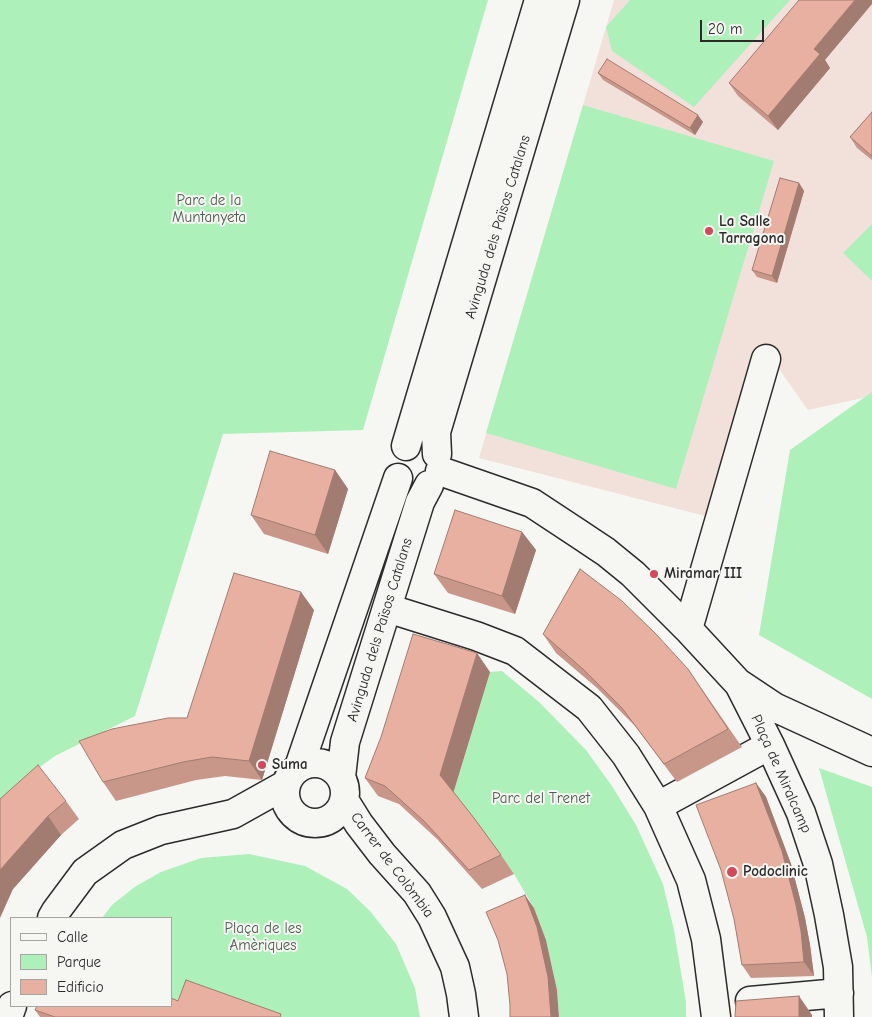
<!DOCTYPE html>
<html>
<head>
<meta charset="utf-8">
<style>
  body { margin:0 }
  #map { position:relative; width:872px; height:1017px; overflow:hidden; background:#f6f6f2; font-family:"Comic Neue",sans-serif }
  canvas { display:block }
  .legend { position:absolute; left:10px; top:917px; width:162px; height:90px; box-sizing:border-box; background:#f6f6f2; border:1px solid #a5a5a2; margin:0; padding:6px 9px; list-style:none; font-size:15px; color:#2b2b2b }
  .legend li { display:flex; align-items:center; gap:10px; height:25px }
  .legend b { width:25px; border:1px solid #a5a5a2 }
  .scale { position:absolute; left:700px; top:20px; width:64px; height:22px; box-sizing:border-box; border:2px solid #2b2b2b; border-top:0; padding-left:6px; font-size:15px; line-height:18px; white-space:nowrap; color:#2b2b2b; -webkit-text-stroke:4px #f6f6f2; paint-order:stroke }
</style>
</head>
<body>
<div id="map">
<canvas width="872" height="1017"></canvas>
<ul class="legend">
<li><b style="height:6px;background:#f6f6f2"></b>Calle</li>
<li><b style="height:14px;background:#aef0ba"></b>Parque</li>
<li><b style="height:14px;background:#e8b0a1"></b>Edificio</li>
</ul>
<div class="scale">20 m</div>
</div>
<script>
const c = document.querySelector('canvas').getContext('2d');
c.lineJoin = 'round';
function fillPath(path, color) {
  c.fillStyle = color;
  c.fill(path, 'evenodd');
}
function poly(rows) {
  const path = new Path2D();
  for (const r of rows) {
    if (r.length === 3) {
      path.moveTo(r[0] + r[2], r[1]);
      path.arc(r[0], r[1], r[2], 0, 2 * Math.PI);
      continue;
    }
    path.moveTo(r[0], r[1]);
    for (let i = 2; i < r.length; i += 2) path.lineTo(r[i], r[i + 1]);
  }
  return path;
}
function trace(path, color, width, dash) {
  c.strokeStyle = color;
  c.lineWidth = width;
  c.lineCap = dash ? 'butt' : 'round';
  c.setLineDash(dash || []);
  c.stroke(path);
}
function write(font, color, halo, rows, align = 'center') {
  c.font = font + ' "Comic Neue",sans-serif';
  c.lineWidth = 4;
  c.setLineDash([]);
  c.textBaseline = 'middle';
  c.strokeStyle = halo;
  c.fillStyle = color;
  for (const [text, x, y, turn = 0] of rows) {
    c.save();
    c.translate(x, y);
    c.rotate((+turn || 0) * Math.PI / 180);
    c.textAlign = isNaN(turn) ? turn : align;
    if (halo) c.strokeText(text, 0, 0);
    c.fillText(text, 0, 0);
    c.restore();
  }
}
const built = poly([
  [614,0,872,0,872,396,808,410,774,362,713,518,479,458]
]);
const green = poly([
  [0,0,488,0,363,430,223,434,135,716,55,756,29,775,0,802],
  [630,0,790,0,694,107,612,51,606,27],
  [583,105,774,161,676,489,486,433],
  [872,224,872,281,843,253],
  [872,392,872,699,759,635,790,450],
  [502,671,539,702,586,750,612,786,636,825,663,884,674,930,686,1002,686,1017,559,1017,557,990,546,940,534,908,514,874,453,794,490,672],
  [819,768,872,787,872,977,867,937],
  [249,854,305,866,347,889,370,911,396,944,415,988,420,1017,251,1017,171,1006,171,918,102,918,112,905,136,886,161,872,201,858]
]);
const minor = poly([
  [406,446,539,0],
  [437,454,436,432,565,0],
  [440,471,532,503,576,532,606,552,633,574,688,629,738,683,774,707,872,752],
  [387,608,476,636,515,651,589,708,626,755,658,806,691,880,706,939,716,1017],
  [688,629,766,359],
  [740,686,770,745,801,813,818,864,829,915,838,967,839,1017],
  [315,793,30],
  [299,767,398,478],
  [341,777,345,742,420,502,429,485],
  [344,800,359,824,382,854,417,893,432,917,455,967,461,994,464,1017],
  [658,806,770,745],
  [52,918,56,911,85,872,123,845,161,830,233,814,285,785],
  [750,1001,839,993],
  [8,1017,12,1006]
]);
const wall = poly([
  [825,60,830,68,778,130,738,96,729,83],
  [598,73,703,122,695,135,603,80],
  [872,112,872,160,857,148,850,137],
  [799,183,804,191,777,283,757,277,752,270],
  [335,470,348,489,328,554,264,534,251,515],
  [522,532,536,550,515,614,448,593,434,574],
  [314,610,262,780,225,776,196,780,116,801,103,782,187,718],
  [543,634,688,669,742,747,677,782,635,726,597,688,556,653],
  [490,672,453,792,501,855,514,874,482,889,437,839,399,804,378,796,365,778],
  [756,783,766,797,791,864,805,918,810,945,814,976,751,978,742,965,734,919],
  [0,799,66,801,79,819,61,835,13,889],
  [178,1001,283,1017,40,1017,35,1010]
]);
const shadedWall = poly([
  [855,0,872,0,872,4,825,60,830,68,778,130,768,116,814,49],
  [698,115,703,122,695,135,690,128],
  [799,183,804,191,777,283,772,276],
  [335,470,348,489,328,554,315,535],
  [522,532,536,550,515,614,502,596],
  [301,592,314,610,262,780,249,761],
  [477,653,490,672,453,794,440,775],
  [756,783,766,797,791,864,805,918,810,945,814,976,804,962],
  [48,816,61,835,13,889,0,918,0,870],
  [525,895,534,908,546,940,557,990,559,1017,551,1017],
  [799,996,812,1015,812,1017,799,1017]
]);
const building = poly([
  [799,0,855,0,814,49,820,54,768,116,729,83,799,0],
  [607,59,698,115,690,128,598,73,607,59],
  [872,112,872,156,850,137,872,112],
  [780,178,799,183,772,276,752,270,780,178],
  [270,451,335,470,315,535,251,515,270,451],
  [455,510,522,532,502,596,434,574,455,510],
  [580,569,622,601,655,633,688,669,728,729,664,764,622,708,584,670,543,634,580,569],
  [234,573,301,592,249,761,212,757,183,762,103,782,79,741,112,729,168,718,187,718,234,573],
  [413,634,477,653,440,775,474,818,501,855,469,870,424,821,385,786,365,778,381,737,413,634],
  [38,765,66,801,48,816,0,870,0,799,38,765],
  [756,783,782,851,796,905,801,931,804,962,742,965,734,919,721,870,696,805,756,783],
  [525,895,537,927,548,977,551,1017,510,1017,510,1005,507,974,498,940,486,912,525,895],
  [186,980,281,1014,280,1017,55,1017,35,1010,37,1006,171,1006,171,998,178,1001,186,980],
  [799,996,799,1017,735,1017,736,1001,799,996]
]);
const markers = [
  [709,231,5,"#d1495b"],
  [654,574,5,"#d1495b"],
  [262,765,5,"#d1495b"],
  [732,872,6,"#d1495b"]
];
const parkNames = [
  ["Parc de la",209,201],
  ["Muntanyeta",209,218],
  ["Parc del Trenet",541,799],
  ["Plaça de les",263,929],
  ["Amèriques",263,946]
];
const poiNames = [
  ["La Salle",719,222],
  ["Tarragona",719,239],
  ["Miramar III",664,574],
  ["Suma",272,765],
  ["Podoclinic",743,872]
];
const streetNames = [
  ["Avinguda dels Països Catalans",498,227,-73],
  ["Avinguda dels Països Catalans",380,630,-73],
  ["Plaça de Miralcamp",781,774,66],
  ["Carrer de Colòmbia",392,865,53]
];
fillPath(built, '#f2e1da');
fillPath(green, '#aef0ba');
trace(minor, '#2b2b2b', 31);
trace(minor, '#f6f6f2', 28);
fillPath(wall, '#c8978a');
fillPath(shadedWall, '#a27b71');
fillPath(building, '#e8b0a1');
trace(building, '#a27b71', 1);
for (const [x, y, r, color] of markers) {
  const dot = new Path2D();
  dot.arc(x, y, r, 0, 2 * Math.PI);
  c.fillStyle = color;
  c.fill(dot);
  trace(dot, '#f6f6f2', 2);
}
write('15px', '#4c5c4f', '#f6f6f2', parkNames);
write('bold 15px', '#2b2b2b', '#f6f6f2', poiNames, 'left');
write('15px', '#2b2b2b', '#f6f6f2', streetNames);
</script>
</body>
</html>
